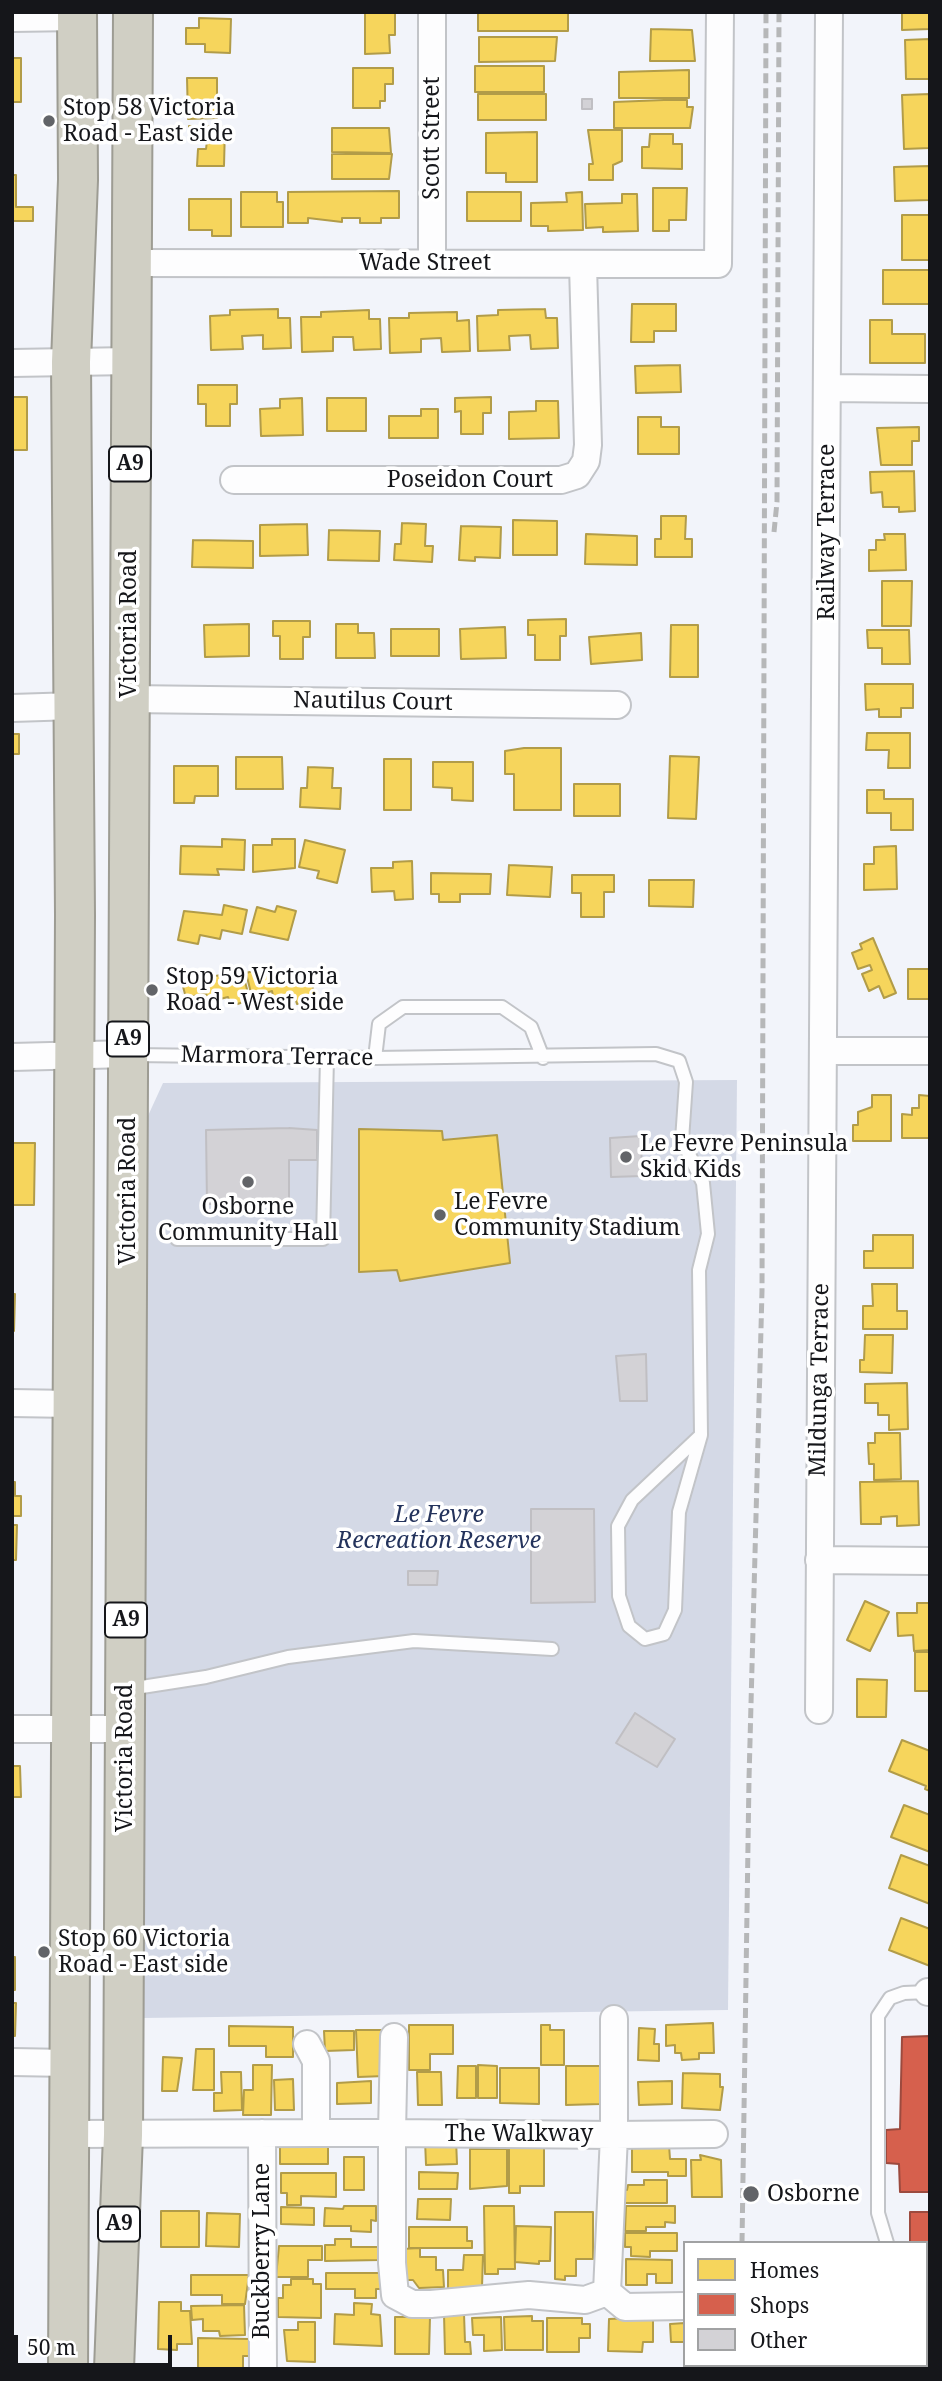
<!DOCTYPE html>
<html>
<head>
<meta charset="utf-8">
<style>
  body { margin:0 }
  #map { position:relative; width:942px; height:2381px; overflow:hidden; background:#f2f4fa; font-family:"Noto Serif",serif }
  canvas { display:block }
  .frame { position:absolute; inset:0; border:14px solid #15161a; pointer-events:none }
  .legend { position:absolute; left:683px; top:2241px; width:245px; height:126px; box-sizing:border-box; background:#fff; border:2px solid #a1a2a3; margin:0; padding:9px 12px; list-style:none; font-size:21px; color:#15161a }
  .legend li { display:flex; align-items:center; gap:14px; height:35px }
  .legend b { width:35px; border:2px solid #a1a2a3 }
  .scale { position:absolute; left:14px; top:2335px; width:158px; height:32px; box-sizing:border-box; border:4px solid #15161a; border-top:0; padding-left:9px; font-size:21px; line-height:24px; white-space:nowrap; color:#15161a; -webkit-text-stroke:5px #fff; paint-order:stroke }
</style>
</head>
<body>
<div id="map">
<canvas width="942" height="2381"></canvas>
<div class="frame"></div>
<ul class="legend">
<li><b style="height:19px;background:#f6d55c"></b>Homes</li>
<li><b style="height:19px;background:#d6604d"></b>Shops</li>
<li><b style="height:19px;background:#d3d2d6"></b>Other</li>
</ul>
<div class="scale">50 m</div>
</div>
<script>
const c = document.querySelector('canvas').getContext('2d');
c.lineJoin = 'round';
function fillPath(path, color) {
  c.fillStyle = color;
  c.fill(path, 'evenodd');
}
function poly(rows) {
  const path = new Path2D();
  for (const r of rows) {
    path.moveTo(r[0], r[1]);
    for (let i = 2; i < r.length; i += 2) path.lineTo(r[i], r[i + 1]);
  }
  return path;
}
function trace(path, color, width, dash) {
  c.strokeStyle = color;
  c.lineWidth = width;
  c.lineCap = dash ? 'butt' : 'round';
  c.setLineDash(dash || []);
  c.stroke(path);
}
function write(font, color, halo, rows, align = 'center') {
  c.font = font + ' "Noto Serif",serif';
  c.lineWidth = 7;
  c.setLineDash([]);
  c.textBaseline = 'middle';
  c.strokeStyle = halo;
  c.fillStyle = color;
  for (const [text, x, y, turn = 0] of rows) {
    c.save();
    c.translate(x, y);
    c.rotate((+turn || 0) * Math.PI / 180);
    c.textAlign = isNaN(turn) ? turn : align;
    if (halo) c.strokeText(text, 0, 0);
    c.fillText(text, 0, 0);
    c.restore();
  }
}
const green = poly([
  [737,1080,728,2010,143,2018,147,1118,163,1083]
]);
const homes = poly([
  [365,12,395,12,395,35,389,35,390,53,365,54,365,12],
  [478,12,568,12,568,31,478,31,478,12],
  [902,12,930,12,930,29,902,30,902,12],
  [199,18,231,19,230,53,205,52,205,44,186,44,186,28,199,28,199,18],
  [651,29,692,30,695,61,650,61,651,29],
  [479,37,557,37,555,61,479,62,479,37],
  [930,39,930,79,906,79,905,40,930,39],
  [12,58,21,58,21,102,12,102,12,58],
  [475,66,544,66,544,92,475,92,475,66],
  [353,68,393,68,393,84,385,84,385,101,380,101,380,108,353,108,353,68],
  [689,70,689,98,619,98,619,72,689,70],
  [187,78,217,78,217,118,188,119,187,78],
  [478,94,546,94,546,120,478,120,478,94],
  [930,94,930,148,904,149,902,95,930,94],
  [664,100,687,100,687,107,693,107,690,128,614,128,614,102,664,100],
  [189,126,225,127,224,166,197,166,198,149,206,149,207,141,189,140,189,126],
  [332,128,389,128,391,153,332,152,332,128],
  [588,130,622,130,622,161,613,165,613,180,589,180,589,164,593,164,588,130],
  [537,132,537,182,506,182,506,173,486,173,486,133,537,132],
  [650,134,673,134,673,144,682,144,682,169,642,168,642,147,649,147,650,134],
  [332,154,392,154,389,179,332,179,332,154],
  [930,166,930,200,895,201,894,167,930,166],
  [12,175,16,175,16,207,33,207,33,221,12,221,12,175],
  [653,188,687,188,686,220,669,220,669,231,653,231,653,188],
  [399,191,399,218,381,218,381,223,360,223,360,218,342,218,342,222,308,218,308,223,288,223,288,192,399,191],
  [241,192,277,192,277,202,283,202,283,227,241,227,241,192],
  [467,192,521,192,521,221,467,221,467,192],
  [582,192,583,230,548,231,548,226,531,226,531,203,567,202,566,193,582,192],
  [622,194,637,194,638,231,603,232,603,227,586,228,585,204,622,203,622,194],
  [189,199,231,199,231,236,212,236,212,230,189,230,189,199],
  [902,215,930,215,930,260,902,260,902,215],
  [883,270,930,270,930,304,883,304,883,270],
  [632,304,676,304,676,331,654,331,654,342,631,342,632,304],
  [278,309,278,318,290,318,291,348,263,349,263,335,242,336,243,349,211,350,210,316,230,315,230,310,278,309],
  [545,309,546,318,557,318,558,348,531,349,530,335,509,336,510,350,478,351,477,316,498,315,498,310,545,309],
  [369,310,369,319,380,319,381,349,354,350,353,337,333,337,333,351,302,352,301,317,321,317,321,312,369,310],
  [457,312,457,321,469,320,470,351,442,352,441,338,421,339,421,352,390,353,389,318,409,318,409,313,457,312],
  [870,320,892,320,892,334,925,334,925,363,870,363,870,320],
  [680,365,681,392,636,393,635,366,680,365],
  [198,385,237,385,237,404,230,404,230,426,206,426,206,404,198,404,198,385],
  [12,397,27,397,27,450,12,450,12,397],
  [491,397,491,413,483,413,483,434,461,434,461,411,455,412,455,398,491,397],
  [302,398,303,435,261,436,260,409,280,408,280,399,302,398],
  [327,398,366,398,366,431,327,431,327,398],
  [536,401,558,401,559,438,509,439,509,412,536,411,536,401],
  [421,409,438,409,438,438,389,438,389,416,421,416,421,409],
  [638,417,661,417,661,427,679,427,679,454,638,454,638,417],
  [919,427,919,441,912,441,912,465,881,465,877,428,919,427],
  [914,471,915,511,899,512,899,507,883,507,882,492,871,493,870,472,914,471],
  [661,516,686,516,685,539,692,539,692,557,655,557,655,539,661,539,661,516],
  [513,520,557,521,557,555,513,555,513,520],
  [402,523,426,524,425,546,433,546,432,562,394,560,395,544,401,544,402,523],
  [307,524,308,555,260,556,260,525,307,524],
  [461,526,501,527,500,558,475,557,475,561,459,560,461,526],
  [329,530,380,531,379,561,328,560,329,530],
  [586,534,637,536,637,565,585,564,586,534],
  [884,534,905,534,906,570,869,571,869,550,876,550,876,540,885,540,884,534],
  [193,540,253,541,253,568,192,567,193,540],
  [882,581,912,581,911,626,882,626,882,581],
  [566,619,566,636,560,636,560,660,535,660,535,635,528,635,528,620,566,619],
  [273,621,310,621,310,637,303,637,303,659,280,659,280,636,273,636,273,621],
  [249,624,249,656,205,657,204,625,249,624],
  [336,624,358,624,358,633,374,633,375,658,336,658,336,624],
  [671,625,698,625,698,677,670,677,671,625],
  [505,627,506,658,461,659,460,629,505,627],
  [391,629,439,629,439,656,391,656,391,629],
  [867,630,909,630,910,664,882,664,882,648,868,648,867,630],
  [641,633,642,660,591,664,589,637,641,633],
  [865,684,913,684,913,708,901,708,901,717,879,717,879,709,866,710,865,684],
  [867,733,910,733,910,768,888,768,889,750,866,750,867,733],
  [12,734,19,734,19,754,12,754,12,734],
  [524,748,561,748,561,810,514,810,514,774,505,774,505,751,524,748],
  [670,756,699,757,696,819,668,818,670,756],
  [236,757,282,757,283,789,236,789,236,757],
  [384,759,411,759,411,810,384,810,384,759],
  [433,762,473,762,473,801,452,800,452,788,433,787,433,762],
  [174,766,218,766,218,796,195,796,194,803,174,803,174,766],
  [308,767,333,768,332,788,341,788,340,809,300,807,301,788,307,788,308,767],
  [574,784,620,784,620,816,574,816,574,784],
  [867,790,884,790,884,799,913,799,913,830,891,830,891,813,867,813,867,790],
  [222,839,245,840,244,870,217,869,219,875,180,874,181,846,222,847,222,839],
  [272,839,295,839,295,868,253,872,253,845,272,845,272,839],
  [305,840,345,850,337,883,317,878,319,871,299,867,305,840],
  [896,846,897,889,864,890,864,864,874,864,874,847,896,846],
  [412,861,413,899,395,900,394,891,372,892,371,868,393,868,393,862,412,861],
  [509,865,552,867,550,897,507,895,509,865],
  [431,873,491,874,490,894,460,894,460,902,439,902,439,894,431,894,431,873],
  [572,875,614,875,614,892,604,892,604,917,581,917,581,893,572,893,572,875],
  [649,880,694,880,693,907,649,906,649,880],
  [224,905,247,910,242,934,222,930,220,939,200,935,198,944,178,940,184,911,222,915,224,905],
  [277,906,296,911,288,940,250,932,257,907,275,912,277,906],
  [873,938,896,993,884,998,879,986,869,991,862,974,872,970,870,965,858,969,852,953,862,949,860,944,873,938],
  [268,967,271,977,308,970,316,999,297,1004,294,995,274,1001,272,991,252,997,246,973,268,967],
  [202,969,205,978,242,971,250,1000,231,1006,228,997,208,1002,206,993,186,998,180,975,202,969],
  [908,969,930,969,930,999,908,999,908,969],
  [872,1095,891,1095,891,1141,853,1141,853,1125,858,1125,858,1112,872,1107,872,1095],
  [919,1095,930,1096,930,1138,902,1138,902,1114,912,1115,912,1108,919,1108,919,1095],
  [359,1129,442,1131,443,1140,497,1135,510,1263,400,1281,397,1270,359,1272,359,1129],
  [12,1143,35,1143,34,1205,12,1205,12,1143],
  [873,1235,913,1235,913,1268,864,1268,864,1251,873,1251,873,1235],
  [872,1284,897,1284,897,1311,907,1311,907,1329,863,1329,863,1306,873,1306,872,1284],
  [12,1294,15,1294,14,1331,12,1331,12,1294],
  [865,1335,893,1335,892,1373,860,1372,860,1360,864,1360,865,1335],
  [907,1383,908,1429,889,1430,889,1415,878,1415,878,1403,865,1403,865,1384,907,1383],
  [875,1433,900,1433,901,1479,874,1480,874,1464,869,1464,868,1443,875,1443,875,1433],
  [918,1481,919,1525,897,1526,897,1516,881,1517,881,1524,861,1524,860,1482,918,1481],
  [12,1482,15,1482,15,1496,21,1496,21,1516,12,1516,12,1482],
  [12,1525,17,1525,16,1560,12,1560,12,1525],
  [865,1601,889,1612,870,1651,847,1640,865,1601],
  [917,1603,930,1603,930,1650,914,1651,913,1635,898,1636,897,1613,917,1613,917,1603],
  [915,1652,930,1652,930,1691,915,1691,915,1652],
  [857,1679,887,1680,886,1717,857,1717,857,1679],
  [902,1740,930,1751,930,1791,925,1789,926,1786,889,1771,902,1740],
  [12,1756,12,1766,20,1766,21,1797,12,1797,12,1756],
  [904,1805,930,1815,930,1852,891,1837,904,1805],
  [901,1855,930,1866,930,1904,889,1888,901,1855],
  [901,1918,930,1929,930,1966,889,1950,901,1918],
  [12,1957,15,1957,15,1990,12,1990,12,1957],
  [12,2003,16,2003,15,2036,12,2036,12,2003],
  [713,2023,714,2053,699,2053,699,2059,682,2060,681,2053,675,2053,675,2045,666,2046,666,2025,713,2023],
  [409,2025,453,2025,453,2054,430,2054,430,2070,409,2070,409,2025],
  [541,2025,550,2025,550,2030,564,2030,564,2065,541,2065,541,2025],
  [229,2026,293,2027,293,2057,266,2057,266,2046,229,2046,229,2026],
  [639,2028,655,2029,654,2044,659,2044,659,2061,638,2060,639,2028],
  [356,2030,383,2030,385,2076,358,2077,356,2030],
  [324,2031,354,2031,354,2050,325,2051,324,2031],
  [196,2049,214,2049,214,2090,193,2090,196,2049],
  [163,2057,182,2058,177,2091,162,2091,163,2057],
  [253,2065,272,2065,271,2115,243,2115,244,2090,253,2090,253,2065],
  [478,2065,497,2066,497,2098,478,2098,478,2065],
  [458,2066,476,2066,476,2098,457,2098,458,2066],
  [566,2066,600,2066,600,2104,566,2105,566,2066],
  [500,2068,539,2068,539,2104,500,2103,500,2068],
  [221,2072,241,2072,242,2110,214,2111,214,2093,222,2093,221,2072],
  [417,2072,441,2072,442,2105,418,2105,417,2072],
  [683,2073,720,2074,720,2087,723,2087,720,2110,682,2108,683,2073],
  [293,2079,294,2110,275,2110,274,2080,293,2079],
  [371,2081,371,2103,337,2104,337,2083,371,2081],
  [672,2081,672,2104,639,2105,638,2082,672,2081],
  [456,2139,457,2164,426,2165,425,2140,456,2139],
  [520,2142,544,2145,544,2186,520,2186,520,2193,509,2193,509,2147,520,2147,520,2142],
  [280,2143,328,2143,328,2164,280,2164,280,2143],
  [632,2145,669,2145,670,2159,686,2159,686,2176,668,2176,668,2172,632,2172,632,2145],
  [470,2149,507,2149,507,2186,470,2189,470,2149],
  [700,2155,721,2160,722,2197,692,2197,691,2160,701,2160,700,2155],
  [344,2157,364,2157,364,2190,344,2190,344,2157],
  [419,2172,458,2173,457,2189,419,2189,419,2172],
  [281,2173,336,2173,336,2197,301,2196,301,2205,287,2205,287,2193,281,2193,281,2173],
  [644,2180,667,2180,667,2203,620,2203,620,2190,627,2190,628,2185,644,2185,644,2180],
  [418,2199,451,2199,450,2220,417,2219,418,2199],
  [344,2206,376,2206,376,2221,371,2220,371,2232,351,2231,351,2226,324,2226,325,2208,343,2209,344,2206],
  [484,2206,514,2206,515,2269,498,2269,498,2274,485,2274,484,2206],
  [626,2206,675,2206,675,2223,665,2222,665,2227,646,2227,646,2231,625,2231,626,2206],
  [281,2207,314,2208,314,2225,281,2224,281,2207],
  [161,2211,199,2211,199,2247,161,2247,161,2211],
  [555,2212,593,2212,593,2259,576,2259,576,2276,565,2276,565,2280,555,2279,555,2212],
  [207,2213,240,2214,239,2247,206,2246,207,2213],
  [516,2226,551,2227,550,2261,539,2261,539,2264,515,2262,516,2226],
  [409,2227,467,2227,467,2241,472,2241,472,2248,409,2248,409,2227],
  [625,2233,677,2233,677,2251,650,2251,650,2257,631,2256,631,2247,625,2247,625,2233],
  [335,2239,351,2239,351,2247,380,2247,380,2260,325,2261,325,2245,335,2245,335,2239],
  [279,2246,322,2246,322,2260,308,2260,308,2277,276,2277,279,2246],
  [420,2248,420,2257,436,2257,436,2270,443,2270,444,2287,419,2288,413,2280,401,2280,400,2249,420,2248],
  [464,2255,483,2255,482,2287,467,2287,467,2292,448,2292,448,2270,463,2270,464,2255],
  [626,2259,672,2260,672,2283,656,2283,656,2274,647,2274,647,2285,626,2285,626,2259],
  [326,2273,381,2273,381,2289,376,2289,376,2298,355,2298,355,2289,326,2289,326,2273],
  [191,2275,249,2275,245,2304,222,2304,222,2295,191,2295,191,2275],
  [291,2279,313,2279,313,2284,321,2284,321,2318,278,2317,278,2298,283,2298,283,2285,291,2285,291,2279],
  [159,2302,181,2302,181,2311,190,2311,192,2344,177,2344,177,2350,158,2349,159,2302],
  [354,2303,372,2304,371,2314,380,2315,382,2346,334,2344,335,2314,354,2315,354,2303],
  [244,2305,245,2335,220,2336,219,2331,203,2331,203,2319,192,2320,191,2306,244,2305],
  [444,2314,464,2314,465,2342,470,2342,471,2354,445,2354,444,2314],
  [532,2316,532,2321,543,2321,543,2350,505,2350,504,2317,532,2316],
  [395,2317,430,2317,429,2354,395,2354,395,2317],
  [501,2317,502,2350,484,2351,484,2335,473,2335,472,2318,501,2317],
  [653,2317,653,2342,643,2342,642,2352,608,2351,609,2319,653,2317],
  [547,2318,582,2318,582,2324,590,2324,590,2338,579,2338,579,2352,547,2352,547,2318],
  [298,2322,315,2322,315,2362,287,2361,284,2330,298,2330,298,2322],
  [685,2323,685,2342,671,2342,670,2324,685,2323],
  [198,2338,249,2339,249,2356,243,2356,243,2369,198,2369,198,2338]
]);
const shops = poly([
  [930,2036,930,2192,900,2192,899,2164,886,2163,886,2130,900,2129,902,2037,930,2036],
  [910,2212,930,2212,930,2339,926,2339,926,2243,910,2243,910,2212]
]);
const building = poly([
  [582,99,592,99,592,109,582,109,582,99],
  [289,1128,317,1130,317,1160,289,1160,289,1204,207,1204,206,1130,289,1128],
  [641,1136,642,1176,611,1177,610,1138,641,1136],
  [646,1354,647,1401,620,1401,616,1356,646,1354],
  [531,1509,594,1509,595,1602,531,1603,531,1509],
  [408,1571,438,1571,437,1585,408,1585,408,1571],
  [635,1713,675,1739,657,1767,616,1743,635,1713]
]);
const lane = poly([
  [133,1055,375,1058,656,1054,679,1061,686,1082,682,1140,703,1183,708,1234,699,1270,701,1435,679,1512,675,1610,664,1634,645,1639,629,1626,619,1596,618,1526,632,1500,701,1435],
  [375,1058,379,1024,403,1007,502,1007,531,1027,543,1058],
  [177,1239,323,1239,327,1057],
  [129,1689,206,1677,288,1657,414,1641,552,1649],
  [887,2243,878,2213,878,2016,890,1998,904,1993,928,1992],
  [926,2362,930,2362]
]);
const street = poly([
  [12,18,77,17],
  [132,263,718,264,720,12],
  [432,263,432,12],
  [12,363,131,361],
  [828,388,930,389],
  [234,480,561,480,577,475,586,461,588,445,583,265],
  [128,699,617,705],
  [12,708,75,706],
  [824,1051,930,1051],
  [12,1057,128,1054],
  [12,1403,72,1404],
  [819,1560,930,1561],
  [819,1710,829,12],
  [12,1729,125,1729],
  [928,1992,930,1992],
  [614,2019,614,2135,714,2134],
  [307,2044,316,2061,316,2133],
  [12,2062,69,2063],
  [262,2133,263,2369],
  [69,2134,316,2133,392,2133,614,2135,607,2292,585,2300,529,2295,431,2304,412,2304,395,2295,392,2263,392,2133,394,2037],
  [607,2292,625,2307,685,2306]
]);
const highway = poly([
  [68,2369,75,915,71,362,78,180,77,12],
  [114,2369,123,2135,133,12]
]);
const rail = poly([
  [774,532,777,502,779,12],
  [742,2243,749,1779,762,1291,766,12],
  [742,2365,742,2369]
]);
const markers = [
  [49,121,7,"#626468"],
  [152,990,7,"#626468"],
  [626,1157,7,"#626468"],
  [248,1182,7,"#626468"],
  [440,1215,7,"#626468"],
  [44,1952,7,"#626468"],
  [751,2194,9,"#626468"]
];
const shields = [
  [130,464,42],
  [128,1039,42],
  [126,1620,42],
  [119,2224,42]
];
const shieldNames = [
  ["A9",130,464],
  ["A9",128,1039],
  ["A9",126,1620],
  ["A9",119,2224]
];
const poiNames = [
  ["Stop 58 Victoria",63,108],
  ["Road - East side",63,134],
  ["Stop 59 Victoria",166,977],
  ["Road - West side",166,1003],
  ["Le Fevre Peninsula",640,1144],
  ["Skid Kids",640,1170],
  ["Le Fevre",454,1202],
  ["Community Stadium",454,1228],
  ["Osborne",248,1207,"center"],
  ["Community Hall",248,1233,"center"],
  ["Stop 60 Victoria",58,1939],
  ["Road - East side",58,1965],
  ["Osborne",767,2194]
];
const streetNames = [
  ["Scott Street",432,138,-90],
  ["Wade Street",425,263],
  ["Poseidon Court",470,480],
  ["Railway Terrace",827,532,-90],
  ["Victoria Road",129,624,-90],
  ["Nautilus Court",373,702,1],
  ["Marmora Terrace",277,1057,1],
  ["Victoria Road",128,1191,-90],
  ["Mildunga Terrace",820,1380,-89],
  ["Victoria Road",125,1758,-90],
  ["The Walkway",519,2134],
  ["Buckberry Lane",262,2251,-90]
];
const parkNames = [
  ["Le Fevre",439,1515],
  ["Recreation Reserve",439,1541]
];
fillPath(green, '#d4d9e6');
fillPath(homes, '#f6d55c');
trace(homes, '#b29c48', 2);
fillPath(shops, '#d6604d');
trace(shops, '#9c4a3e', 2);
fillPath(building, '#d3d2d6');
trace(building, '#c0bfc3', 2);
trace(lane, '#c2c4c8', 16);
trace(street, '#c2c4c8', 30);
trace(highway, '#9d9c93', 42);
trace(lane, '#fdfdfe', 12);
trace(street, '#fdfdfe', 26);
trace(highway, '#d0cfc4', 38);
trace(rail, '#b6b7b8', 5, [10, 5]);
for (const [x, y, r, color] of markers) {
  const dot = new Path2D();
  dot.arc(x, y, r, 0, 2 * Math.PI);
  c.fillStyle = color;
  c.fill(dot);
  trace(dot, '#fff', 2.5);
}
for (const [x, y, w] of shields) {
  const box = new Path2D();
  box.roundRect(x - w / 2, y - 17.5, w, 35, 5);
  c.fillStyle = '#fff';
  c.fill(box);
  trace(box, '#15161a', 2);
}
write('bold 21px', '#15161a', null, shieldNames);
write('23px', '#15161a', '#fff', poiNames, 'left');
write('23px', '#15161a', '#fff', streetNames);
write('italic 23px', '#24335c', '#fff', parkNames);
</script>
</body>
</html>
